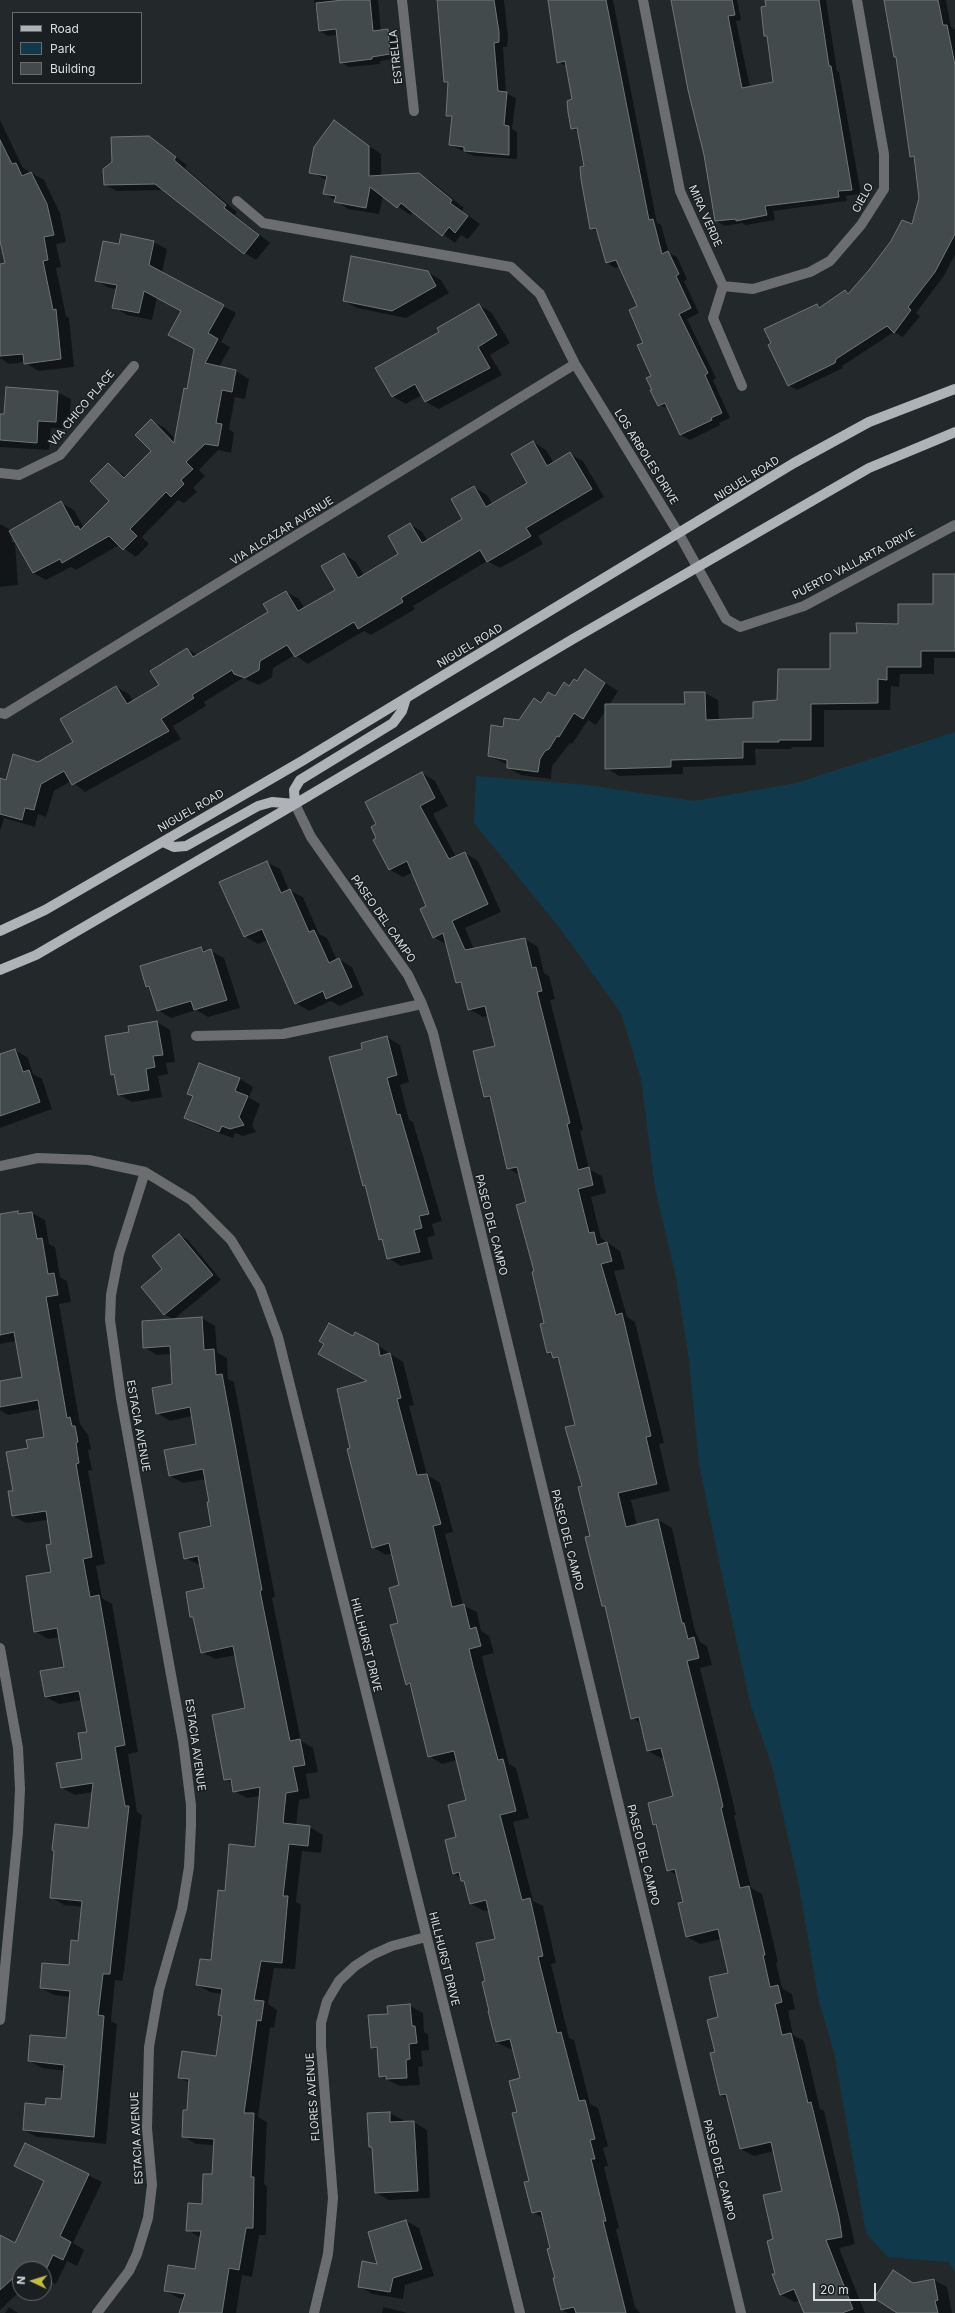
<!DOCTYPE html>
<html>
<head>
<meta charset="utf-8">
<style>
  body { margin:0 }
  #map { position:relative; width:955px; height:2313px; overflow:hidden; background:#23292b; font-family:Inter,sans-serif }
  canvas { display:block }
  .legend { position:absolute; left:12px; top:12px; width:130px; height:72px; box-sizing:border-box; background:#1a1f21; border:1px solid #676b6d; margin:0; padding:5px 7px; list-style:none; font-size:12px; color:#dbdee0 }
  .legend li { display:flex; align-items:center; gap:8px; height:20px }
  .legend b { width:20px; border:1px solid #676b6d }
  .north { position:absolute; left:12px; top:2261px; width:40px; height:40px; box-sizing:border-box; background:#1a1f21; border:1px solid #676b6d; border-radius:50%; rotate:274deg; font-size:11px; font-weight:700; line-height:16px; text-align:center; color:#dbdee0 }
  .north::after { content:''; display:block; margin:auto; width:14px; height:18px; background:#c3bd3f; clip-path:polygon(50% 0,100% 100%,50% 72%,0 100%) }
  .scale { position:absolute; left:813px; top:2283px; width:63px; height:18px; box-sizing:border-box; border:2px solid #dbdee0; border-top:0; padding-left:5px; font-size:12px; line-height:14px; white-space:nowrap; color:#dbdee0; -webkit-text-stroke:3px #1a1f21; paint-order:stroke }
</style>
</head>
<body>
<div id="map">
<canvas width="955" height="2313"></canvas>
<ul class="legend">
<li><b style="height:5px;background:#afb2b7"></b>Road</li>
<li><b style="height:11px;background:#103a4b"></b>Park</li>
<li><b style="height:11px;background:#434a4b"></b>Building</li>
</ul>
<div class="north">N</div>
<div class="scale">20 m</div>
</div>
<script>
const c = document.querySelector('canvas').getContext('2d');
c.lineJoin = 'round';
function fillPath(path, color) {
  c.fillStyle = color;
  c.fill(path, 'evenodd');
}
function poly(rows) {
  const path = new Path2D();
  for (const r of rows) {
    path.moveTo(r[0], r[1]);
    for (let i = 2; i < r.length; i += 2) path.lineTo(r[i], r[i + 1]);
  }
  return path;
}
function trace(path, color, width, dash) {
  c.strokeStyle = color;
  c.lineWidth = width;
  c.lineCap = dash ? 'butt' : 'round';
  c.setLineDash(dash || []);
  c.stroke(path);
}
function write(font, color, halo, rows, align = 'center') {
  c.font = font + ' Inter,sans-serif';
  c.lineWidth = 3;
  c.setLineDash([]);
  c.textBaseline = 'middle';
  c.strokeStyle = halo;
  c.fillStyle = color;
  for (const [text, x, y, turn = 0] of rows) {
    c.save();
    c.translate(x, y);
    c.rotate((+turn || 0) * Math.PI / 180);
    c.textAlign = isNaN(turn) ? turn : align;
    if (halo) c.strokeText(text, 0, 0);
    c.fillText(text, 0, 0);
    c.restore();
  }
}
const green = poly([
  [955,732,955,2272,949,2262,888,2257,866,2233,834,2052,819,2002,799,1886,772,1766,750,1703,716,1547,699,1464,689,1360,676,1277,655,1189,641,1079,621,1013,559,927,474,823,476,776,588,785,694,801,796,783]
]);
const shadow = poly([
  [314,0,378,0,381,31,387,30,396,35,399,58,380,61,380,64,349,67,341,62,337,35,328,36,320,31],
  [436,0,504,0,508,37,507,47,503,47,506,93,516,98,512,129,517,132,517,159,474,156,450,145,452,118,447,115,449,84,445,82],
  [548,0,613,0,657,223,661,225,669,253,677,257,687,279,684,281,699,313,687,319,716,378,713,380,730,418,719,423,720,425,690,440,681,435,669,409,659,405,653,390,639,307,620,266,615,268,607,263,598,232,591,228,586,166,579,133,572,128,573,100,567,67,558,62],
  [672,0,737,0,741,20,736,21,750,87,775,82,769,37,765,35,766,0,826,0,837,71,839,72,861,194,846,196,847,201,773,211,775,220,746,225,742,223,725,226,716,221,705,155],
  [885,0,946,0,951,27,955,30,955,255,943,277,916,313,920,316,903,337,894,332,842,366,843,368,797,390,788,385,817,305,821,307,845,291,849,293,912,226,920,199,915,158,911,156,897,58,895,56],
  [0,120,23,168,44,180,60,213,66,242,56,244,61,267,56,268,66,316,69,318,74,367,38,371,25,362,9,364,0,358,0,265,6,264,0,236],
  [335,122,381,154,381,176,419,174,432,182,464,208,462,211,480,224,468,239,461,235,455,243,413,212,410,215,383,196,379,214,348,209,324,193,327,180,310,172],
  [149,137,187,165,185,168,237,212,235,215,270,243,256,260,244,253,165,190,117,191,105,185],
  [122,235,154,242,167,249,162,273,236,313,221,342,230,347,219,367,236,371,249,379,245,399,235,397,229,429,234,433,231,453,218,450,199,470,205,476,193,488,197,492,184,503,178,500,142,537,149,544,136,557,119,545,76,570,71,567,46,580,33,573,11,533,12,542,15,543,18,585,0,587,0,524,11,530,61,503,74,510,84,528,110,501,108,464,126,477,153,452,152,421,165,428,176,440,188,390,195,349,182,311,157,297,152,320,127,315,114,307,117,289,109,288,96,280,119,246],
  [428,272,441,280,449,293,406,318,357,308,344,301],
  [479,305,492,313,510,343,490,355,502,375,439,409,426,402,422,395,406,404,393,397,441,333],
  [57,392,71,399,69,429,51,428,49,450,0,447,0,415,5,415],
  [533,442,546,450,554,463,570,454,583,461,604,497,538,536,543,544,500,568,487,561,413,606,415,609,371,635,364,631,308,664,295,655,273,668,272,677,259,685,243,678,204,702,206,706,173,726,181,739,85,792,71,781,54,791,46,817,38,814,35,827,4,818,0,831,0,780,6,781,75,742,116,687,129,694,133,702,160,686,187,649,198,655,270,613,286,592,299,599,305,609,336,590,344,554,356,562,364,575,400,554,410,524,422,532,428,541,464,519,474,487,487,495,492,504,529,483],
  [955,575,955,658,934,658,934,674,900,674,899,687,891,686,890,710,824,710,824,747,791,747,792,749,755,749,756,765,683,767,683,774,619,776,606,768,606,710,596,725,588,720,572,744,570,743,552,766,551,779,521,775,508,768,508,765,489,756,504,728,520,721,542,704,578,682,598,678,618,691,609,705,686,705,685,693,705,693,718,700,719,720,754,719,778,701,831,670,858,634,899,625,934,605],
  [422,773,435,781,448,806,433,814,456,857,465,853,478,861,501,912,465,928,474,949,525,939,538,947,544,973,549,976,555,999,550,1000,583,1130,580,1131,589,1169,602,1176,606,1193,591,1197,601,1238,620,1251,625,1269,614,1271,627,1317,635,1322,664,1443,659,1444,670,1491,631,1500,637,1525,658,1520,672,1528,695,1631,700,1642,707,1646,712,1665,700,1668,732,1798,736,1815,734,1815,751,1888,762,1894,778,1962,776,1963,782,1988,792,1994,795,2009,788,2011,793,2035,804,2041,820,2109,824,2111,855,2244,839,2248,865,2313,805,2313,800,2300,795,2302,781,2295,774,2275,776,2274,774,2240,784,2191,774,2151,754,2156,740,2149,728,2099,721,2095,716,2053,720,2018,729,1973,721,1939,700,1944,687,1937,684,1903,678,1876,668,1870,657,1826,654,1824,674,1797,664,1758,661,1758,648,1751,641,1723,632,1718,607,1608,603,1606,583,1487,577,1426,561,1362,548,1352,545,1324,535,1272,528,1203,521,1176,508,1168,492,1100,485,1096,496,1047,488,1016,483,1017,469,1009,463,986,457,982,447,945,434,937,428,906,413,872,403,877,390,870,378,838,378,824],
  [266,862,280,869,289,890,303,897,319,934,327,938,337,960,339,959,352,967,364,995,340,1006,331,1001,309,1011,296,1003,268,940,258,944,245,936],
  [201,948,207,952,211,951,224,958,240,1008,208,1017,196,1010,171,1018,158,1010,151,989,147,987],
  [157,1022,170,1030,175,1062,166,1063,168,1074,158,1076,162,1097,132,1102,118,1094,116,1077,112,1074,130,1033],
  [387,1037,400,1045,409,1082,400,1085,409,1120,413,1122,442,1221,432,1224,435,1235,427,1238,433,1259,401,1266,388,1258,383,1241,380,1239,366,1186,364,1185,364,1049],
  [15,1050,28,1058,33,1074,42,1079,52,1109,0,1128,0,1055],
  [199,1064,240,1079,253,1087,249,1098,260,1104,252,1125,256,1132,243,1136,235,1133,233,1138,199,1126,186,1118,194,1096],
  [17,1212,22,1215,32,1213,45,1220,49,1244,55,1247,60,1277,67,1281,71,1302,59,1304,80,1424,88,1435,91,1449,88,1450,92,1470,88,1471,105,1564,96,1566,102,1598,112,1604,138,1752,128,1754,137,1812,142,1815,124,1971,122,1981,115,1980,111,2021,117,2024,106,2144,37,2137,24,2130,46,2106,62,2100,65,2071,42,2068,29,2061,67,2039,71,1997,54,1995,41,1988,70,1966,79,1942,83,1907,64,1905,51,1897,89,1829,93,1792,75,1795,62,1788,84,1760,88,1732,82,1700,59,1704,46,1697,65,1668,60,1637,48,1639,35,1631,52,1572,52,1545,48,1520,26,1523,13,1516,9,1492,14,1491,29,1449,45,1438,40,1409,8,1415,0,1410,0,1382,23,1377,17,1341,0,1344,0,1215],
  [179,1235,188,1240,221,1280,174,1319,165,1315,142,1288,164,1269],
  [202,1318,215,1326,217,1352,227,1358,228,1379,234,1382,275,1597,272,1598,301,1741,313,1748,318,1772,306,1774,310,1798,299,1800,296,1826,310,1827,323,1835,321,1853,302,1851,296,1902,301,1905,295,1969,274,1968,268,2004,277,2010,274,2028,270,2027,258,2117,267,2122,264,2184,267,2186,266,2235,259,2235,252,2277,242,2275,236,2313,180,2313,185,2299,178,2298,165,2290,196,2270,201,2238,187,2230,203,2205,213,2175,215,2145,196,2144,183,2136,188,2111,190,2083,179,2077,217,2057,223,2017,219,2015,222,1994,210,1992,197,1985,212,1962,225,1892,255,1848,261,1796,247,1798,234,1791,232,1783,225,1779,246,1709,236,1655,215,1659,202,1652,195,1619,191,1617,205,1589,200,1565,185,1558,212,1527,211,1502,206,1479,183,1483,170,1476,198,1445,192,1416,170,1421,157,1413,173,1385,171,1354,157,1355,144,1347],
  [354,1338,377,1345,403,1362,414,1405,409,1406,427,1475,440,1483,453,1532,445,1534,463,1605,477,1612,481,1631,489,1636,494,1653,482,1656,486,1674,509,1764,516,1768,529,1818,513,1822,533,1901,543,1906,556,1963,551,1964,569,2038,574,2040,590,2104,598,2108,608,2146,603,2148,608,2166,604,2167,619,2228,616,2229,635,2307,640,2313,568,2313,562,2310,544,2219,533,2212,531,2182,519,2113,522,2079,513,2048,510,2049,496,2042,490,2011,486,1982,496,1939,489,1910,484,1911,471,1904,465,1883,454,1873,458,1838,468,1801,457,1760,442,1764,429,1756,412,1687,407,1684,399,1623,401,1586,393,1553,386,1555,373,1547,352,1449,369,1382],
  [410,2006,423,2013,424,2032,428,2034,429,2050,421,2051,423,2066,418,2067,420,2085,400,2086,380,2076,378,2051,372,2047,389,2014],
  [390,2113,403,2120,403,2123,414,2122,427,2130,430,2198,389,2200,376,2193,373,2148,370,2147],
  [26,2144,102,2182,73,2243,84,2250,77,2266,67,2261,56,2284,44,2278,44,2269,20,2269,20,2291,0,2310,0,2237,16,2244,45,2181],
  [406,2221,419,2228,434,2276,405,2285,403,2299,372,2294,359,2286,379,2265],
  [934,2280,947,2287,952,2313,899,2313,915,2284],
  [9,2307,18,2313,5,2313],
  [383,2307,408,2313,382,2313]
]);
const building = poly([
  [343,0,370,0,373,31,388,29,390,54,372,57,372,59,340,63,336,29,319,31,316,3,343,0],
  [437,0,494,0,499,32,499,42,494,43,498,91,507,92,504,125,509,126,509,155,464,151,464,147,449,145,452,116,446,116,448,82,444,82,437,0],
  [548,0,606,0,649,220,653,219,662,254,668,251,679,274,676,276,691,308,679,314,708,373,705,375,722,413,711,418,712,420,680,435,665,403,658,406,650,390,652,390,646,378,651,376,637,345,643,343,629,310,637,306,616,260,606,263,596,228,590,229,581,179,580,167,584,166,577,128,571,129,568,112,567,101,572,99,565,61,557,63,548,0],
  [671,0,732,0,735,15,728,16,742,88,773,82,767,36,764,36,761,7,766,6,765,0,819,0,829,66,831,66,852,190,838,191,839,197,765,206,767,215,736,221,736,219,715,221,704,155,688,90,671,0],
  [884,0,938,0,943,25,947,25,955,65,955,234,935,272,908,307,911,310,894,333,887,326,836,359,835,363,788,386,768,345,771,343,764,329,817,304,819,308,845,290,848,294,869,270,891,241,902,220,912,224,919,198,914,156,910,157,896,57,894,57,884,0],
  [334,120,369,146,369,176,419,173,452,200,450,203,468,216,455,233,449,227,442,236,401,203,397,208,370,187,366,208,334,202,336,196,323,194,327,176,309,173,314,147,334,120],
  [149,136,176,157,174,160,226,205,224,208,259,235,244,254,155,184,104,185,103,169,112,162,111,137,149,136],
  [0,140,12,164,16,163,22,176,31,172,47,204,54,235,44,237,48,260,43,261,53,310,56,309,61,359,24,364,23,354,0,356,0,264,5,263,0,241,0,140],
  [121,234,154,241,149,265,224,305,208,333,218,339,205,363,236,370,232,392,222,390,216,423,222,424,218,446,205,444,186,462,193,469,181,480,184,484,171,497,166,492,130,529,137,536,123,550,109,536,62,563,60,559,33,573,9,531,61,501,75,527,78,526,80,530,109,501,90,481,108,463,124,478,151,451,135,435,151,419,174,443,184,388,187,389,194,349,168,335,181,311,144,291,139,313,112,308,117,285,95,281,103,241,119,244,121,234],
  [351,256,428,271,436,286,392,311,343,301,351,256],
  [479,304,497,335,478,347,490,368,425,402,415,384,392,397,375,368,439,332,437,328,479,304],
  [6,387,58,391,56,422,38,421,37,443,0,440,0,414,4,414,6,387],
  [533,441,547,466,570,452,592,489,526,528,531,536,487,562,480,550,401,598,403,602,358,629,354,622,295,657,287,645,260,661,259,670,245,678,234,674,232,670,192,695,194,698,161,719,169,731,72,785,64,771,41,784,34,810,25,808,22,820,0,814,0,778,6,780,13,754,38,762,73,742,60,719,116,686,127,704,159,685,150,671,187,648,193,657,268,612,263,604,286,591,298,611,335,590,321,566,344,553,358,578,398,554,388,536,410,523,422,543,462,519,451,499,474,486,486,507,527,483,511,454,533,441],
  [933,574,955,574,955,651,921,651,921,667,887,667,887,680,878,679,878,703,811,704,811,740,779,740,779,742,743,742,743,758,671,760,671,767,605,769,605,704,685,704,684,692,705,692,706,720,753,718,753,702,777,700,778,669,830,669,830,633,857,633,856,623,898,624,898,604,933,604,933,574],
  [585,669,605,683,583,719,574,713,559,737,557,736,549,749,545,751,540,759,538,772,507,768,507,760,488,756,491,725,503,727,504,718,519,720,534,698,541,703,548,692,555,696,564,682,569,686,574,679,577,681,585,669],
  [422,772,435,798,420,806,449,859,465,852,488,904,452,921,465,950,525,938,532,968,536,967,542,991,537,992,570,1123,567,1124,578,1170,589,1167,593,1185,578,1189,589,1233,594,1232,597,1245,607,1242,612,1261,601,1264,616,1315,622,1313,651,1436,646,1437,657,1484,618,1493,626,1527,658,1519,682,1623,684,1623,688,1639,694,1637,699,1658,687,1661,719,1789,723,1807,721,1808,740,1888,749,1886,765,1955,763,1955,770,1987,778,1985,782,2002,775,2004,782,2035,791,2033,808,2103,811,2102,839,2217,842,2237,826,2240,853,2309,842,2313,804,2313,794,2289,780,2295,772,2274,775,2274,767,2241,773,2239,763,2195,782,2191,771,2142,740,2149,726,2094,720,2095,710,2053,715,2052,707,2020,718,2017,709,1977,728,1973,718,1929,686,1937,678,1903,683,1902,675,1869,667,1871,656,1824,653,1825,648,1803,673,1796,661,1748,647,1751,639,1717,631,1719,605,1606,602,1606,585,1537,590,1536,578,1487,582,1486,565,1427,575,1425,558,1357,553,1358,551,1352,547,1353,540,1324,544,1323,532,1272,534,1271,516,1205,526,1202,517,1167,507,1169,490,1096,484,1097,473,1051,495,1046,485,1006,468,1010,461,982,456,983,443,933,433,938,420,909,426,906,407,861,389,870,373,840,376,838,371,827,376,824,365,802,422,772],
  [267,861,281,893,290,889,309,932,314,930,329,963,339,958,352,987,326,999,323,991,295,1004,262,929,244,937,219,882,267,861],
  [201,947,203,952,211,949,227,1000,194,1010,191,1001,157,1011,149,986,146,987,140,966,201,947],
  [157,1021,163,1055,153,1056,155,1067,146,1069,149,1090,118,1095,114,1074,111,1075,105,1036,129,1032,128,1026,157,1021],
  [387,1036,397,1075,387,1078,397,1115,400,1114,429,1214,419,1216,422,1228,414,1230,420,1252,387,1259,382,1239,379,1240,365,1185,363,1186,329,1057,362,1049,361,1043,387,1036],
  [15,1049,23,1072,29,1070,40,1102,0,1116,0,1054,15,1049],
  [199,1063,240,1078,235,1091,248,1096,239,1117,244,1125,230,1129,222,1126,219,1132,184,1118,193,1096,187,1094,199,1063],
  [18,1211,18,1214,32,1212,37,1239,42,1238,48,1274,54,1273,58,1295,46,1297,67,1418,70,1417,72,1426,75,1426,78,1442,76,1443,79,1463,76,1464,92,1557,83,1559,90,1597,99,1595,125,1745,115,1747,125,1806,129,1806,111,1963,110,1974,103,1974,98,2015,104,2016,94,2137,23,2130,25,2103,45,2105,46,2098,61,2099,64,2065,28,2061,30,2035,66,2038,70,1991,40,1988,42,1963,69,1965,71,1940,78,1941,82,1901,50,1898,54,1851,52,1850,55,1824,88,1828,93,1783,61,1788,56,1763,82,1759,78,1733,87,1732,79,1691,45,1697,40,1671,64,1667,57,1628,34,1632,26,1576,51,1572,46,1545,51,1544,46,1511,12,1516,8,1491,13,1491,6,1452,28,1448,26,1440,44,1437,38,1400,0,1407,0,1381,22,1377,14,1332,0,1335,0,1214,18,1211],
  [179,1234,213,1275,164,1315,141,1287,162,1269,152,1256,179,1234],
  [202,1317,204,1350,214,1349,216,1375,222,1374,262,1590,260,1591,290,1741,300,1739,305,1765,293,1767,298,1791,286,1793,283,1823,310,1826,308,1846,289,1844,283,1896,288,1896,282,1963,261,1961,254,2000,264,2001,261,2021,257,2020,244,2113,254,2113,251,2177,254,2177,253,2228,246,2228,239,2270,229,2268,222,2313,179,2313,185,2294,164,2291,168,2265,195,2269,201,2231,186,2231,188,2203,202,2204,203,2174,212,2174,214,2139,182,2137,183,2110,187,2110,189,2079,178,2078,182,2051,216,2056,222,2016,218,2015,222,1989,196,1985,200,1959,211,1960,218,1890,225,1891,229,1844,255,1847,260,1787,233,1792,231,1779,224,1780,212,1715,245,1708,233,1646,201,1653,193,1617,190,1617,186,1592,204,1588,198,1556,184,1559,179,1533,211,1526,207,1502,209,1502,203,1469,169,1476,164,1450,196,1444,190,1407,156,1414,152,1388,172,1384,170,1346,143,1348,142,1321,202,1317],
  [329,1323,353,1336,355,1332,378,1344,380,1356,390,1353,401,1398,397,1399,417,1475,427,1474,441,1524,433,1526,452,1607,464,1604,470,1629,476,1627,481,1646,469,1649,473,1666,498,1760,503,1759,516,1811,500,1815,522,1900,530,1898,543,1956,538,1957,557,2033,561,2032,579,2101,585,2100,595,2139,590,2140,595,2159,591,2159,606,2221,603,2221,626,2313,576,2313,574,2307,561,2310,553,2278,555,2278,547,2249,550,2248,541,2211,532,2213,524,2182,529,2181,512,2113,517,2112,509,2081,520,2078,510,2039,496,2042,488,2011,489,2011,482,1982,485,1981,476,1943,495,1939,486,1900,470,1904,464,1881,461,1881,459,1872,453,1874,445,1840,456,1837,448,1805,466,1800,454,1751,428,1757,410,1683,406,1685,390,1625,398,1623,389,1588,399,1585,389,1543,372,1548,347,1449,350,1448,337,1389,367,1381,318,1354,324,1344,319,1341,329,1323],
  [410,2004,412,2026,415,2026,417,2043,409,2044,410,2059,406,2060,407,2078,386,2079,386,2076,379,2077,377,2047,371,2048,368,2015,388,2014,387,2006,410,2004],
  [390,2112,390,2122,414,2121,418,2191,375,2193,372,2147,369,2147,367,2113,390,2112],
  [25,2143,89,2174,60,2236,71,2242,63,2260,53,2255,44,2274,44,2269,20,2269,20,2272,0,2290,0,2235,15,2243,44,2181,14,2166,25,2143],
  [406,2220,422,2269,393,2278,390,2292,358,2287,362,2261,377,2264,368,2232,406,2220],
  [893,2270,913,2283,934,2279,938,2300,935,2301,938,2313,897,2313,874,2298,893,2270]
]);
const minor = poly([
  [402,0,414,111],
  [643,0,680,191,723,286,713,318,742,386],
  [237,201,263,223,511,267,540,294,575,364,679,534,726,619,740,627,804,606,955,525],
  [723,286,753,289,810,272,830,261,861,225,884,189,884,154,857,0],
  [0,473,19,475,60,455,134,366],
  [0,713,5,714,575,364],
  [295,804,311,837,408,975,422,1004,433,1033,741,2313],
  [196,1036,283,1034,422,1004],
  [0,1166,38,1158,89,1160,145,1172,191,1200,231,1240,260,1288,278,1337,520,2313],
  [0,1648,18,1748,20,1789,18,1832,0,2020],
  [97,2313,129,2271,137,2254,148,2218,152,2185,147,2128,149,2047,159,1990,182,1909,189,1867,191,1825,191,1805,183,1741,121,1398,110,1320,111,1295,119,1254,145,1172],
  [314,2313,328,2254,333,2198,321,2046,321,2023,327,2001,339,1981,355,1966,372,1955,392,1946,426,1937]
]);
const major = poly([
  [295,804,294,790,300,780,393,723,402,711,406,698],
  [163,842,174,847,186,846,258,806,272,802,295,804],
  [0,931,45,910,302,761,794,463,869,422,955,389],
  [0,970,36,955,295,804,573,639,869,468,955,432]
]);
const streetNames = [
  ["ESTRELLA",396,57,-96],
  ["CIELO",863,198,-61],
  ["MIRA VERDE",705,216,66],
  ["VIA CHICO PLACE",82,408,-50],
  ["LOS ARBOLES DRIVE",646,457,58],
  ["NIGUEL ROAD",747,479,-32],
  ["VIA ALCAZAR AVENUE",282,531,-32],
  ["PUERTO VALLARTA DRIVE",854,564,-28],
  ["NIGUEL ROAD",470,646,-31],
  ["NIGUEL ROAD",191,811,-30],
  ["PASEO DEL CAMPO",383,919,55],
  ["PASEO DEL CAMPO",491,1225,76],
  ["ESTACIA AVENUE",138,1426,80],
  ["PASEO DEL CAMPO",567,1540,76],
  ["HILLHURST DRIVE",366,1645,76],
  ["ESTACIA AVENUE",195,1745,82],
  ["PASEO DEL CAMPO",643,1855,76],
  ["HILLHURST DRIVE",444,1959,76],
  ["FLORES AVENUE",313,2097,-94],
  ["ESTACIA AVENUE",137,2138,-93],
  ["PASEO DEL CAMPO",719,2170,76]
];
fillPath(green, '#103a4b');
fillPath(shadow, '#0007');
fillPath(building, '#434a4b');
trace(building, '#6f7677', 1);
trace(minor, '#6b6d6f', 10);
trace(major, '#afb2b7', 10);
write('11px', '#dbdee0', '#1a1f21', streetNames);
</script>
</body>
</html>
